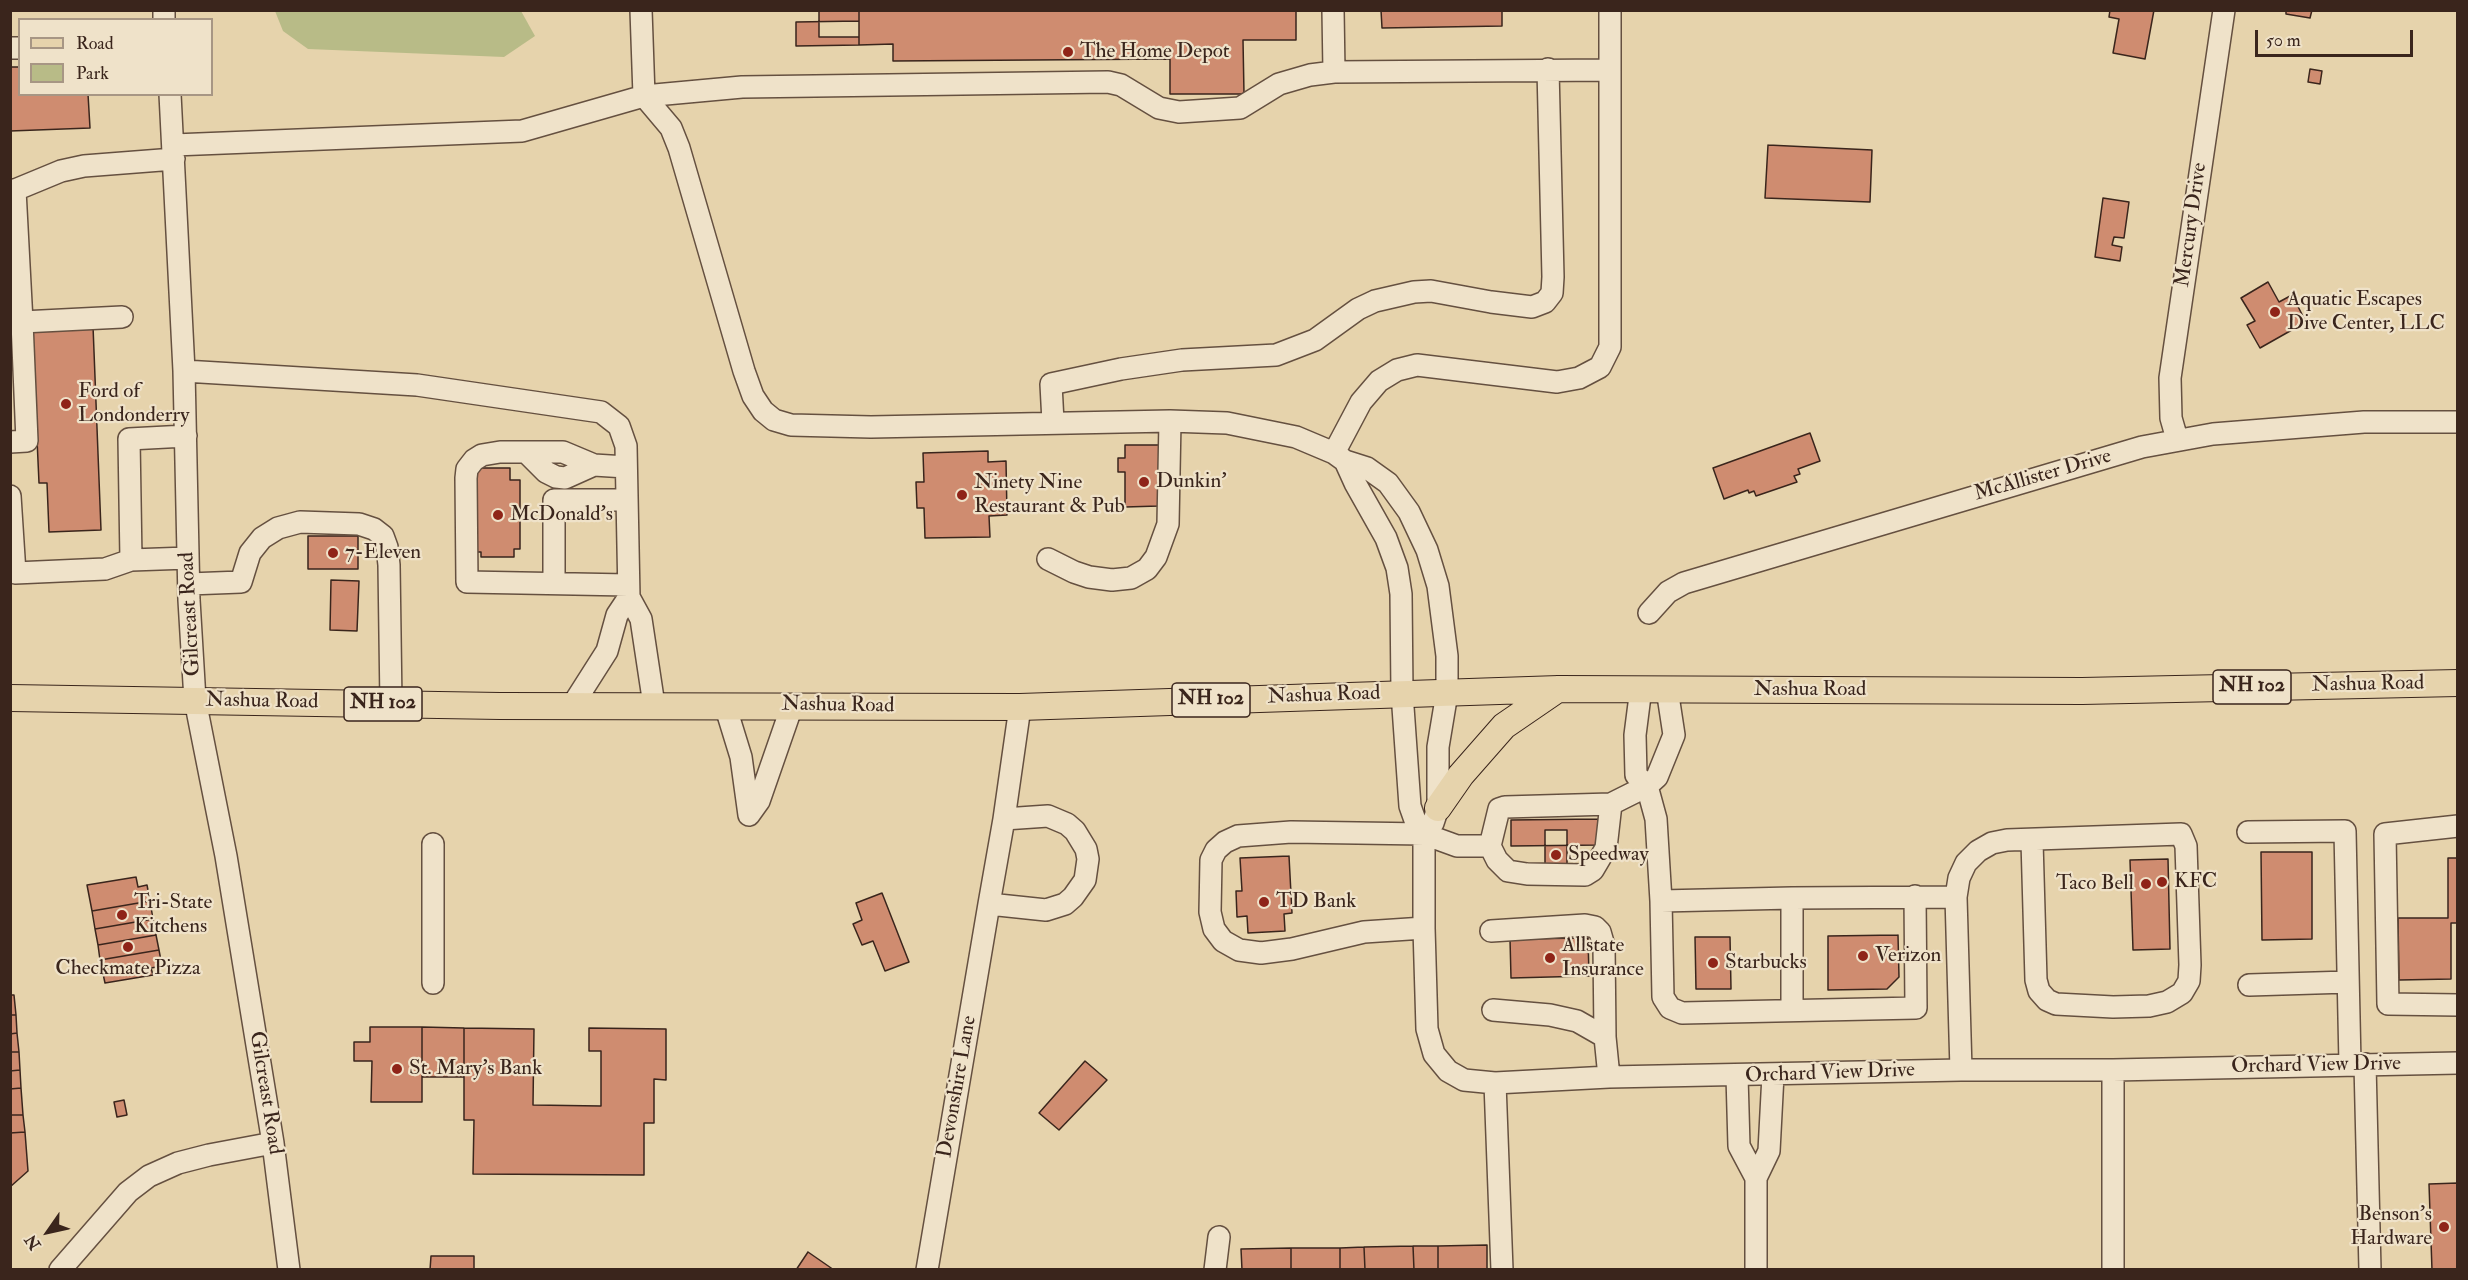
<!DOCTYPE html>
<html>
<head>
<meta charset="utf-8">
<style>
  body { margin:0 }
  #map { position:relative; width:2468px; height:1280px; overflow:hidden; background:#e6d3ac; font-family:"IM FELL Double Pica",serif }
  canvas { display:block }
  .frame { position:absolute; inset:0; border:12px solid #3a251c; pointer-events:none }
  .legend { position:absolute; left:18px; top:18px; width:195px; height:78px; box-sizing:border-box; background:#efe2c9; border:2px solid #a79684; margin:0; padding:8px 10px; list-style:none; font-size:18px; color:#3a251c }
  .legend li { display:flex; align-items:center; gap:12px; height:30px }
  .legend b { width:30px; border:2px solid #a79684 }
  .north { position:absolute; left:18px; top:1202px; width:60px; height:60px; -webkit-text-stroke:4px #efe2c9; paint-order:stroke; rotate:236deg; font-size:16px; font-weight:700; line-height:24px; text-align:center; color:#3a251c }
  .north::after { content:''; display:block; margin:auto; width:21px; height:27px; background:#3a251c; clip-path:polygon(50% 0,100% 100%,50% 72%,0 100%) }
  .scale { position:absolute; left:2255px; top:30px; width:158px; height:27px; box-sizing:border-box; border:3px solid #3a251c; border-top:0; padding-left:8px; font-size:18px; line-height:21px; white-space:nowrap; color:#3a251c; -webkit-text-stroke:4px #efe2c9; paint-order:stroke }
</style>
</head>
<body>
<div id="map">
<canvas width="2468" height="1280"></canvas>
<div class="frame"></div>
<ul class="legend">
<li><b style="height:8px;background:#e6d3ac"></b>Road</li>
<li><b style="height:16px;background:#b8bb87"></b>Park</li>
</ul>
<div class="north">N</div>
<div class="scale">50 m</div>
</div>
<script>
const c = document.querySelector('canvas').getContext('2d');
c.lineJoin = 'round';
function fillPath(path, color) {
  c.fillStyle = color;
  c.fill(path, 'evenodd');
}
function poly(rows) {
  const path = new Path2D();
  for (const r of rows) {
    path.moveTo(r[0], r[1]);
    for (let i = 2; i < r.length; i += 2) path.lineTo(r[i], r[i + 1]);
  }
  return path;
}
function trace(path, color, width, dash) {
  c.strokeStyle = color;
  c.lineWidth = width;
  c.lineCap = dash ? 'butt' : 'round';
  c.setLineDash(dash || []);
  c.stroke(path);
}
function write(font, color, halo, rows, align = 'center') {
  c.font = font + ' "IM FELL Double Pica",serif';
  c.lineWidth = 4.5;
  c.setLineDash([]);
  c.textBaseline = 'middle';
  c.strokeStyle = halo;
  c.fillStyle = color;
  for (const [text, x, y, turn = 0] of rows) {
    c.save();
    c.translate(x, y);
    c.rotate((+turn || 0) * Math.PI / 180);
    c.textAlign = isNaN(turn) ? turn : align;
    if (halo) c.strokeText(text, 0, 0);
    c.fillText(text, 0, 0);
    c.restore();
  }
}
const green = poly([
  [275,11,521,11,535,36,504,57,308,49,283,31]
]);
const building = poly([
  [819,10,859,10,859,37,819,37,819,10],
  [859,10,1296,10,1296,40,1243,40,1244,94,1170,94,1170,59,893,61,893,44,859,45,859,10],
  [1381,10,1502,10,1502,26,1382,28,1381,10],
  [2110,10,2154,10,2145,59,2113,53,2119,19,2109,17,2110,10],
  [2286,10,2312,10,2310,18,2286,14,2286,10],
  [859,21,859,45,796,46,796,22,859,21],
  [10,67,20,67,20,94,88,94,90,128,10,131,10,67],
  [2310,69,2322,71,2320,84,2308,82,2310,69],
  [1768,145,1872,150,1870,202,1765,198,1768,145],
  [2103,198,2129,202,2124,238,2114,237,2112,245,2122,247,2120,261,2095,257,2103,198],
  [2268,282,2279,302,2292,295,2306,322,2260,348,2247,325,2255,321,2241,298,2268,282],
  [93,326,101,530,49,532,47,483,39,483,32,329,93,326],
  [1810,433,1820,461,1798,469,1800,474,1794,476,1797,482,1756,496,1754,491,1749,493,1748,490,1724,499,1713,468,1810,433],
  [1125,445,1163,445,1159,506,1125,507,1125,472,1118,472,1118,458,1125,458,1125,445],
  [988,451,988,462,1006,461,1007,515,989,516,990,537,925,538,924,508,917,508,916,482,924,482,923,453,988,451],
  [475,468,510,468,510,480,520,480,520,549,514,549,514,557,481,557,481,552,476,552,475,468],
  [308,536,358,536,358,569,308,569,308,536],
  [331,580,359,581,357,631,330,630,331,580],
  [1598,819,1599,845,1511,846,1511,820,1598,819],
  [1545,830,1567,830,1567,871,1545,871,1545,830],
  [2261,852,2312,852,2312,939,2262,940,2261,852],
  [1289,856,1292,913,1284,914,1285,931,1248,933,1247,916,1237,917,1236,891,1242,891,1240,858,1289,856],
  [2448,858,2458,858,2458,923,2451,923,2451,979,2399,980,2398,918,2448,918,2448,858],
  [2168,859,2170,949,2133,950,2130,860,2168,859],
  [136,877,138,887,147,885,150,901,92,911,87,885,136,877],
  [882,893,909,962,885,971,873,941,862,945,853,924,862,920,856,903,882,893],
  [150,901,153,919,95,929,92,911,150,901],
  [153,919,156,935,98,945,95,929,153,919],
  [156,935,159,950,100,960,98,945,156,935],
  [1898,935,1899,977,1887,989,1828,990,1828,936,1898,935],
  [1695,937,1730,937,1731,989,1696,989,1695,937],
  [1588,938,1589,976,1511,978,1510,939,1588,938],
  [159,950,162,966,151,968,153,975,105,983,100,960,159,950],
  [10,995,14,995,16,1015,10,1015,10,995],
  [10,1015,16,1015,17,1033,10,1034,10,1015],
  [370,1027,422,1027,422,1102,371,1102,372,1061,354,1061,354,1042,370,1042,370,1027],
  [422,1027,464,1028,464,1077,422,1077,422,1027],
  [464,1028,534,1029,533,1105,601,1106,601,1051,589,1051,589,1028,666,1029,666,1080,654,1079,654,1123,644,1123,644,1175,473,1174,474,1120,464,1120,464,1028],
  [17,1033,19,1052,10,1052,10,1034,17,1033],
  [10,1052,19,1052,20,1070,10,1071,10,1052],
  [1085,1061,1107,1080,1059,1130,1039,1113,1085,1061],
  [20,1070,21,1088,10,1089,10,1071,20,1070],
  [21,1088,23,1115,10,1115,10,1089,21,1088],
  [124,1100,127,1115,117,1117,114,1102,124,1100],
  [10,1115,23,1115,25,1132,10,1133,10,1115],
  [25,1132,28,1171,10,1187,10,1133,25,1132],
  [2458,1183,2458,1270,2432,1270,2429,1184,2458,1183],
  [1487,1245,1487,1270,1438,1270,1438,1246,1487,1245],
  [1413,1246,1414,1270,1365,1270,1364,1247,1413,1246],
  [1413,1246,1438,1246,1438,1270,1414,1270,1413,1246],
  [1364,1247,1365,1270,1340,1270,1340,1248,1364,1247],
  [1291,1248,1291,1270,1242,1270,1241,1249,1291,1248],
  [1291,1248,1340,1248,1340,1270,1291,1270,1291,1248],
  [808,1252,834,1270,796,1270,808,1252],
  [431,1256,474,1256,474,1270,430,1270,431,1256]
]);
const minor = poly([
  [164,10,164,20],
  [641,10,644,96,742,87,1108,82,1121,85,1159,108,1179,112,1240,108,1279,84,1310,75,1334,72,1610,70],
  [1333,10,1334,72],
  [10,48,20,48],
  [170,94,184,371,189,600,195,700,226,856,273,1143,289,1270],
  [174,145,522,131,644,96,671,128,679,148,744,371,753,396,763,411,774,420,791,425,871,427,1170,421,1227,423,1296,437,1334,453,1345,461,1367,468,1388,483,1409,512,1427,550,1438,586,1447,656,1447,693,1438,747,1438,808,1433,823,1424,834],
  [10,190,15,190,22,322],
  [15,190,61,171,84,166,174,159],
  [184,371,417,385,601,412,619,426,626,446,629,597,641,619,654,705],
  [1053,422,1051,384,1121,369,1182,360,1276,355,1315,340,1358,309,1375,301,1414,292,1431,291,1491,302,1532,307,1545,302,1552,293,1553,277,1548,69],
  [2177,439,2171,418,2170,378,2224,10],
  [10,442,27,441,22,322,122,317],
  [526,452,546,472,556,477,565,478,594,465],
  [1334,453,1361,402,1379,381,1397,370,1417,365,1557,382,1579,378,1600,367,1610,347,1610,10],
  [1345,461,1355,483,1386,538,1397,568,1401,594,1402,693,1410,806,1416,823,1424,834,1424,928,1427,1029,1434,1054,1448,1071,1464,1080,1495,1083,1609,1077,1961,1070,2113,1070,2458,1063],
  [626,467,594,465,563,452,500,452,482,455,474,460,467,469,466,478,467,582,628,585],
  [10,496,15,573,105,569,131,560,188,558],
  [1048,559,1074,572,1089,577,1112,580,1131,578,1147,569,1156,557,1168,524,1170,421],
  [131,560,129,439,186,436],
  [554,583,554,500,627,500],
  [189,584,241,582,250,553,262,538,278,528,300,522,359,524,374,529,383,536,387,547,389,565,391,704],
  [1649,613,1668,592,1684,583,2142,447,2213,434,2364,422,2458,422],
  [1641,688,1635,735,1636,775,1647,786,1656,819,1661,901,1663,997,1670,1008,1682,1013,1916,1008,1915,896],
  [725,705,741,757,749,815],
  [572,706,607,651,617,615,629,597],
  [749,815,759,801,792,706],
  [1004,819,1020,707],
  [2458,826,2385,834,2388,1004,2458,1005],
  [2248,832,2345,831,2350,1064],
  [433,844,433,983],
  [1490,846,1499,809,1505,807,1611,804],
  [1661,901,1792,898,1956,897],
  [1424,928,1364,932,1292,949,1261,953,1239,950,1223,941,1214,929,1210,912,1211,860,1216,850,1225,842,1238,836,1291,832,1424,834,1457,846,1490,846,1497,860,1508,871,1527,874,1585,875,1593,870,1606,848,1611,804,1647,786,1657,777,1674,735,1667,689],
  [1491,931,1585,925,1595,927,1600,932,1604,946,1605,1037,1609,1077],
  [2249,985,2348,982],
  [1493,1010,1550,1015,1577,1021,1605,1037],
  [1792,1010,1792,898],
  [2365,1064,2370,1270],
  [1961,1070,1956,897,1959,878,1966,863,1978,851,1992,843,2007,840,2181,834,2186,846,2190,965,2189,981,2182,993,2167,1002,2149,1006,2113,1007,2056,1004,2047,1000,2039,991,2036,980,2032,841],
  [2113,1070,2113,1270],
  [1737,1076,1739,1146,1756,1178,1769,1151,1773,1075],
  [1495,1083,1502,1270],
  [1756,1178,1756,1270],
  [60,1270,128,1192,149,1176,178,1163,209,1155,273,1143],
  [927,1270,989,904,1004,819,1048,816,1067,824,1075,831,1086,849,1088,859,1085,880,1073,897,1065,904,1046,910,989,904],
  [1215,1270,1219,1237]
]);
const major = poly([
  [10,698,500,706,1020,707,1559,689,2082,691,2458,683],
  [1438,808,1461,775,1504,726,1558,689]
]);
const markers = [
  [1068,52,6,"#8f2418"],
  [2275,312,6,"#8f2418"],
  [66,404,6,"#8f2418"],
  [1144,482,6,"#8f2418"],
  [962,495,6,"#8f2418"],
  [498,515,6,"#8f2418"],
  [333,553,6,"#8f2418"],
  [1556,855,6,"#8f2418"],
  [2162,882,6,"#8f2418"],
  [2146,884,6,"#8f2418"],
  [1264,902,6,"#8f2418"],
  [122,915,6,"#8f2418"],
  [128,947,6,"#8f2418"],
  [1863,956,6,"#8f2418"],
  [1550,958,6,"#8f2418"],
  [1713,963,6,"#8f2418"],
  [397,1069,6,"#8f2418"],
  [2444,1227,6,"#8f2418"]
];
const shields = [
  [2252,687,78],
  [1211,700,78],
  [383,704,78]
];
const shieldNames = [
  ["NH 102",2252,687],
  ["NH 102",1211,700],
  ["NH 102",383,704]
];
const poiNames = [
  ["The Home Depot",1080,52],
  ["Aquatic Escapes",2287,300],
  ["Dive Center, LLC",2287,324],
  ["Ford of",78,392],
  ["Londonderry",78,416],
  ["Dunkin'",1156,482],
  ["Ninety Nine",974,483],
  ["Restaurant & Pub",974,507],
  ["McDonald's",510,515],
  ["7-Eleven",345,553],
  ["Speedway",1568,855],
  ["KFC",2174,882],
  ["Taco Bell",2134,884,"right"],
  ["TD Bank",1276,902],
  ["Tri-State",134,903],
  ["Kitchens",134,927],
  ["Allstate",1562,946],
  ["Insurance",1562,970],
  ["Verizon",1875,956],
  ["Starbucks",1725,963],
  ["Checkmate Pizza",128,969,"center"],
  ["St. Mary's Bank",409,1069],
  ["Benson's",2432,1215,"right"],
  ["Hardware",2432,1239,"right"]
];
const streetNames = [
  ["Mercury Drive",2192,225,-82],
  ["McAllister Drive",2043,476,-16],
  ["Gilcreast Road",191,614,-93],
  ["Nashua Road",2368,685,-1],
  ["Nashua Road",1810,690],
  ["Nashua Road",1324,696,-2],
  ["Nashua Road",262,702,1],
  ["Nashua Road",838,706,1],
  ["Orchard View Drive",2316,1066,-1],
  ["Orchard View Drive",1830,1074,-2],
  ["Devonshire Lane",958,1087,-80],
  ["Gilcreast Road",265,1093,81]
];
fillPath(green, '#b8bb87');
fillPath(building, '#cf8c70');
trace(building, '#3a251c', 1.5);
trace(minor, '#655040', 24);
trace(major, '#3a251c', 28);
trace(minor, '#efe2c9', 21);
trace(major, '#e6d3ac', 26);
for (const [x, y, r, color] of markers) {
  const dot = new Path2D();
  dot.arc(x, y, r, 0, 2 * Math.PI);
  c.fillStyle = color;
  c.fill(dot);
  trace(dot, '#efe2c9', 2);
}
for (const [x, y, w] of shields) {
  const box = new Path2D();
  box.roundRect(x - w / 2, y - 17, w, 34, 4.5);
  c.fillStyle = '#efe2c9';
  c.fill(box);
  trace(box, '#3a251c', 1.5);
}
write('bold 20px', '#3a251c', null, shieldNames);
write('21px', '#3a251c', '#efe2c9', poiNames, 'left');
write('21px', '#3a251c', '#efe2c9', streetNames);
</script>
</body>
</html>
